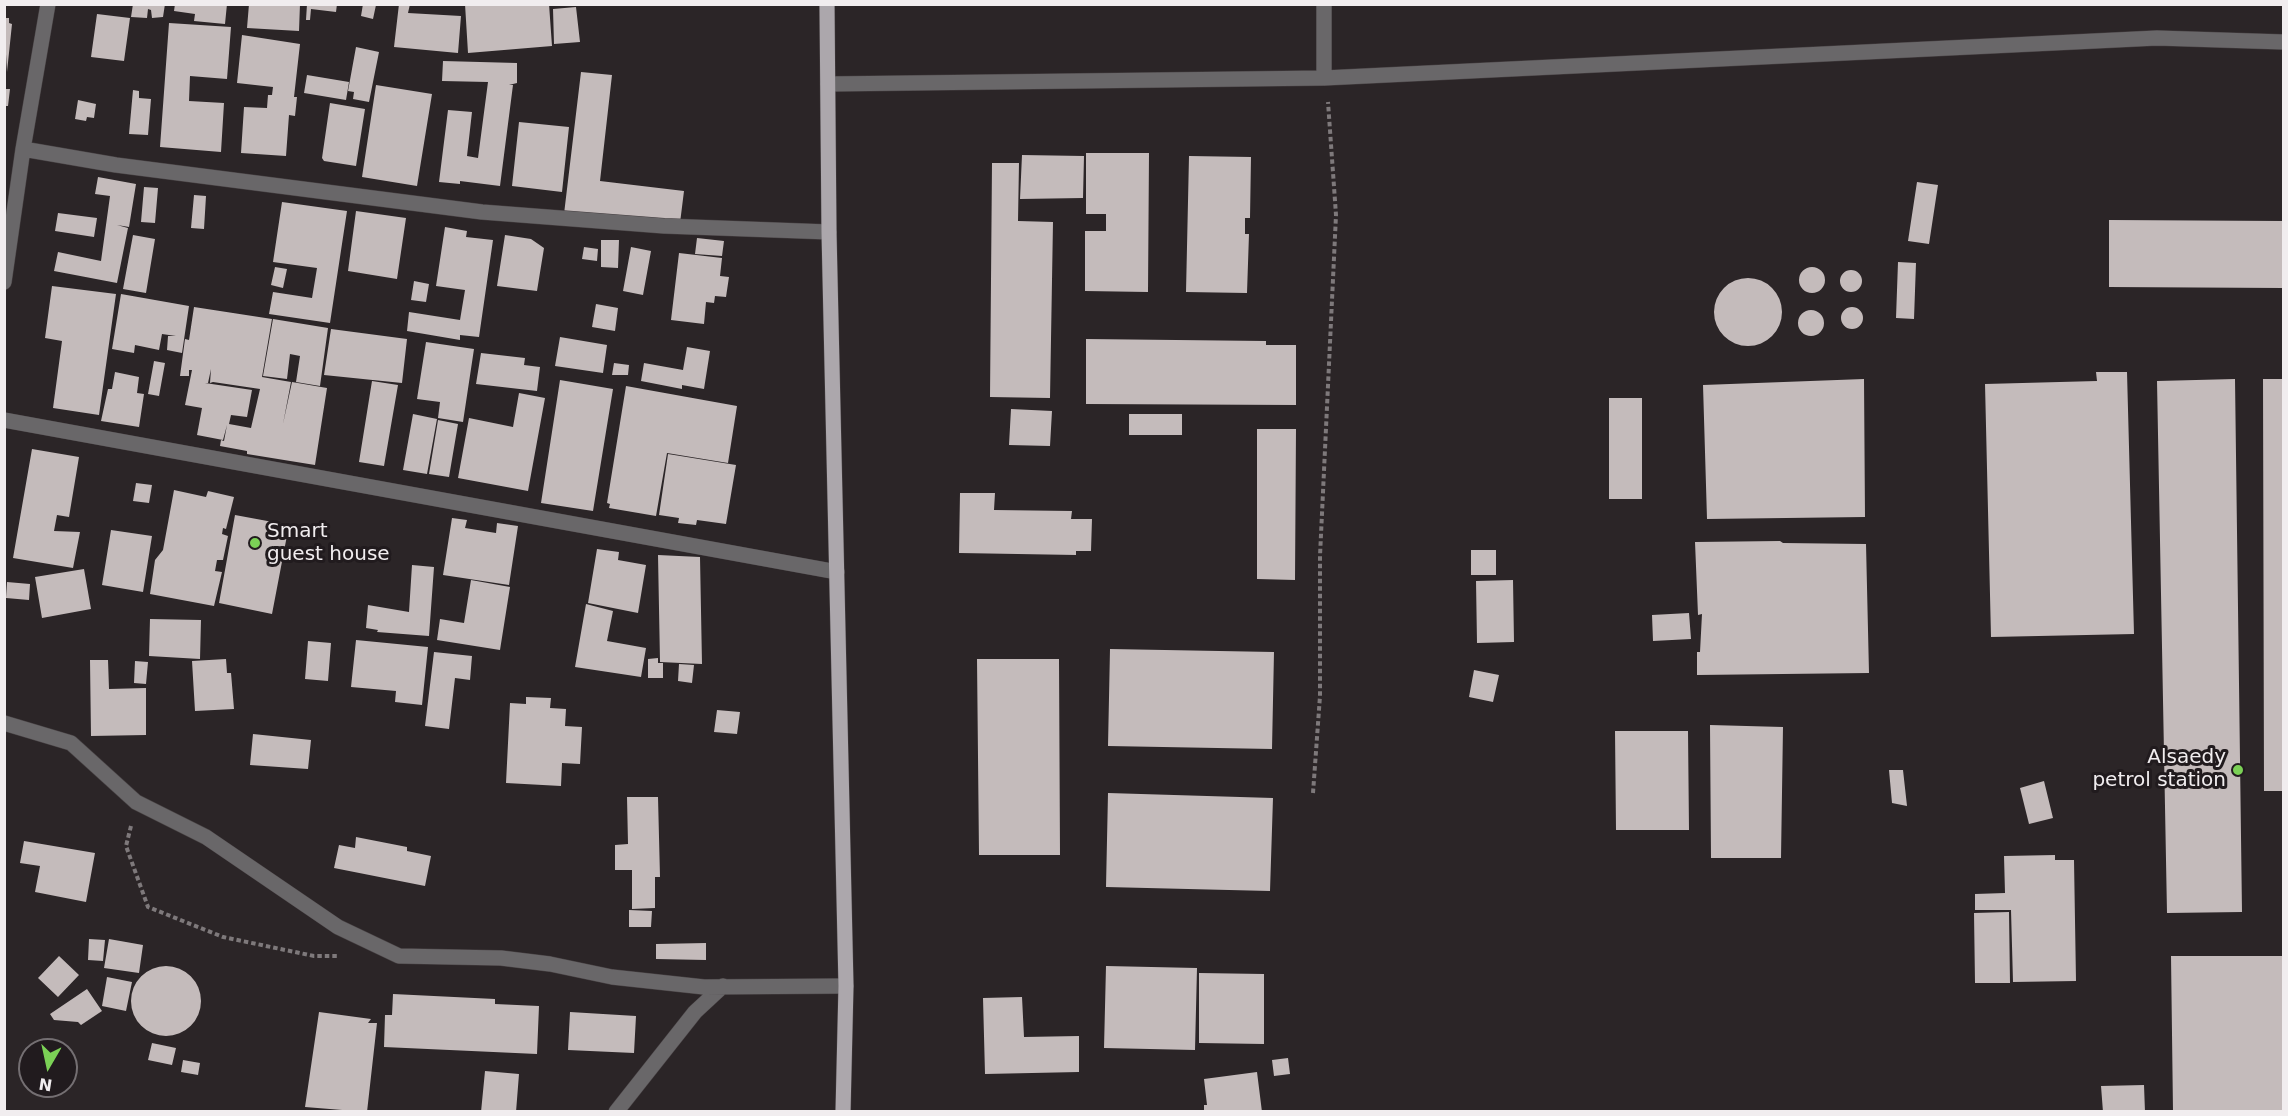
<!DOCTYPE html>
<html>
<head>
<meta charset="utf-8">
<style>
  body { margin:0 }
  #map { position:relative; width:2288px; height:1116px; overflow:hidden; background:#2b2527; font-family:"DejaVu Sans",sans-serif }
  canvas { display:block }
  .frame { position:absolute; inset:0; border:6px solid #f1edef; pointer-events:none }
  .north { position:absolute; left:18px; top:1038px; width:60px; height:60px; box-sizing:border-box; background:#211b1e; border:2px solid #746f72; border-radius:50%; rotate:189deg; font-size:16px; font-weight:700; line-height:24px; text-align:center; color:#f1edef }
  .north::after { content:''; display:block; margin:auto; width:21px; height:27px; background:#7bd156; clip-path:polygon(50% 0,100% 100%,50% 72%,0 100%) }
</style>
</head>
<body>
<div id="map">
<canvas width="2288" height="1116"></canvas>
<div class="frame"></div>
<div class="north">N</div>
</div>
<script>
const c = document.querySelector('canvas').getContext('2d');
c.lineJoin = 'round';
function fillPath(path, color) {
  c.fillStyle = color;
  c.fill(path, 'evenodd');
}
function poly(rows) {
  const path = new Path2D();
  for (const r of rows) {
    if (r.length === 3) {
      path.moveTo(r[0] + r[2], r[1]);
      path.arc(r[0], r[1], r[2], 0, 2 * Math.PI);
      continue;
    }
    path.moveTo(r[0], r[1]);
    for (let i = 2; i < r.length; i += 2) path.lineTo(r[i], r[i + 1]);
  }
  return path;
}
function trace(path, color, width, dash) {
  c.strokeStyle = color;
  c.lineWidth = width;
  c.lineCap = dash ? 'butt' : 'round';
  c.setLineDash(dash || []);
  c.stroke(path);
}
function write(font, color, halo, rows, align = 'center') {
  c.font = font + ' "DejaVu Sans",sans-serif';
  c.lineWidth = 6;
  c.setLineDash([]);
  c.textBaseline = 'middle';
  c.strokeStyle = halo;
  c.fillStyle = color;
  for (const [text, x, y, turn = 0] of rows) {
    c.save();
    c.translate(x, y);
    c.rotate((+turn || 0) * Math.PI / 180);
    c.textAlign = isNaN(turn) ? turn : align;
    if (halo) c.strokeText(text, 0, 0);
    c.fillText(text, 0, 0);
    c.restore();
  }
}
const building = poly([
  [133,4,165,4,163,17,152,18,151,10,148,9,147,18,131,17],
  [175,4,227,4,225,24,194,21,195,14,174,11],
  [249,4,300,4,299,31,247,28],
  [307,4,337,4,336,12,311,9,310,20,306,20],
  [363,4,376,5,373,19,361,16],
  [399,4,410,4,408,13,461,16,458,53,394,47],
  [465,4,549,4,552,46,468,53],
  [576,7,580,42,554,44,553,9],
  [97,14,130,18,124,61,91,57],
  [4,18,9,18,9,23,12,24,7,72],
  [169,23,231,27,227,79,190,76,189,101,224,103,221,152,160,147],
  [242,35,300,44,294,97,297,97,295,116,289,115,286,156,241,153,244,107,267,108,268,95,272,95,273,87,237,83],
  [356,47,379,52,369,102,353,99,354,92,348,91],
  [443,61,517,63,517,83,509,85,513,85,500,186,460,181,460,184,439,182,448,110,472,112,467,156,478,158,488,82,442,81],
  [581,72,612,75,600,181,684,191,680,223,564,214],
  [307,75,349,82,346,100,304,93],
  [376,85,432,94,417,186,362,177],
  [4,89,10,89,8,106,4,106],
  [133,90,139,91,139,98,151,99,148,135,129,134],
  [78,100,96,104,94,118,87,117,86,121,75,119],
  [330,103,365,109,356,166,324,161,322,158],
  [519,122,569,127,562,192,512,186],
  [1086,153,1149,153,1148,292,1085,291,1085,231,1106,231,1106,214,1086,214],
  [1022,155,1084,156,1083,198,1020,199],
  [1189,156,1251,157,1250,218,1245,218,1245,234,1249,234,1247,293,1186,292],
  [992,163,1019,163,1018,221,1053,222,1050,398,990,397],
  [98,177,136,184,129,227,117,225,128,228,117,283,54,271,58,252,101,261,110,196,95,194],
  [1917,182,1938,185,1929,244,1908,241],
  [144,187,158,188,155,223,141,222],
  [194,195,206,196,204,229,191,228],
  [282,202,347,211,330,323,269,314,273,292,312,298,317,268,273,262],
  [356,211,406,218,397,279,348,271],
  [58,213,97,218,94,237,55,231],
  [2109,220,2284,221,2284,288,2109,287],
  [445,227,467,231,466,237,493,240,479,337,460,335,460,340,407,331,409,312,460,320,465,290,436,286],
  [133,235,155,239,146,293,123,289],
  [505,235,531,239,544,248,537,291,497,286],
  [697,238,724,241,722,256,695,254],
  [601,240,619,240,618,268,601,267],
  [584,247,598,249,597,261,582,259],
  [631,247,651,251,643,295,623,291],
  [679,253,722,258,720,276,729,277,726,297,715,296,714,303,706,302,704,324,671,320],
  [1898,262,1916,263,1914,319,1896,318],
  [1812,280,13],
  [275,267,287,269,283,288,271,285],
  [1851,281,11],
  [1748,312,34],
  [414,281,429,284,426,302,411,300],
  [52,286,116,294,99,415,53,408,62,341,45,338],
  [121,294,189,306,182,353,167,350,168,336,176,336,162,334,159,350,135,345,134,353,112,349],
  [596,304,618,308,615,331,592,327],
  [194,307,272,319,262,377,291,382,283,424,292,382,327,388,315,465,247,454,247,451,220,446,221,440,224,441,227,425,223,440,197,435,202,408,185,405,192,370,189,370,189,376,180,376,185,339,189,340],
  [211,369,210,383,213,382,260,389,251,428,229,424,231,415,247,417,252,390,205,383,208,383],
  [1852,318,11],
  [1811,323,13],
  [273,319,328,328,320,386,296,382,300,356,290,354,287,379,263,376],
  [331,329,407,339,402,383,324,375],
  [560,337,607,345,603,373,555,366],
  [1086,339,1266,341,1266,345,1296,345,1296,405,1086,404],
  [426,342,474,349,463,422,438,418,440,402,417,399],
  [687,347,710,351,704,389,682,385,682,389,641,381,644,363,683,370],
  [481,353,525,358,524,365,540,367,537,391,476,384],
  [154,361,165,363,159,396,148,394],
  [614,363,629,365,628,375,612,375],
  [115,372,139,377,137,393,144,394,139,427,101,421,106,398,108,389,112,389],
  [2096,372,2127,372,2134,634,1991,637,1985,384,2097,381],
  [1864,379,1865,517,1707,519,1703,385],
  [2235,379,2242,912,2167,913,2157,381],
  [2263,379,2284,379,2284,791,2264,791],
  [560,380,613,389,593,511,541,503],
  [372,381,398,385,384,466,359,462],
  [626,386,737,406,728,463,667,453,656,516,609,508,610,504,607,503],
  [519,393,545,398,528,491,458,478,469,418,513,427],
  [1609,398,1642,398,1642,499,1609,499],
  [1011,409,1052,411,1050,446,1009,445],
  [413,414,437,419,427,474,403,470],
  [1129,414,1182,414,1182,435,1129,435],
  [438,420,458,424,449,477,429,474],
  [1257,429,1296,429,1295,580,1257,579],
  [32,449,79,457,69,517,57,515,54,531,80,532,73,568,13,558],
  [668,454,736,465,726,524,697,520,696,525,678,523,679,518,659,515],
  [136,483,152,485,149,503,133,501],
  [174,490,206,497,208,491,234,497,226,529,223,528,222,534,228,536,223,560,217,560,215,571,222,572,214,606,150,594,155,560,163,550],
  [960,493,995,493,994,510,1072,511,1071,519,1092,519,1091,551,1076,551,1076,555,959,553],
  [235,515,289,525,272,614,219,603],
  [452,518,467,520,465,528,496,533,497,523,518,526,509,585,443,575],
  [111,530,152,536,143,592,102,585],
  [1780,541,1783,543,1866,544,1869,673,1697,675,1697,652,1700,652,1702,614,1698,615,1695,542],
  [597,549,619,552,618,560,646,565,638,613,588,603],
  [1471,550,1496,550,1496,575,1471,575],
  [658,555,700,557,702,664,660,662],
  [412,565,434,567,429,636,377,632,378,630,366,628,368,605,409,612],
  [84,569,91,609,42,618,35,577],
  [471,580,510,587,500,650,437,640,440,619,464,623],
  [1513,580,1514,642,1477,643,1476,581],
  [7,582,30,584,29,600,6,598],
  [586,604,613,611,607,641,646,648,641,677,575,667],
  [1689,613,1691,639,1653,641,1652,615],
  [150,619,201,620,200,659,149,656],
  [356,640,428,647,422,705,395,702,396,691,351,687],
  [308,641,331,643,328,681,305,679],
  [1110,649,1274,652,1272,749,1108,746],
  [434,652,472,656,470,680,455,678,449,729,425,726],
  [658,658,658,663,663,663,663,678,648,678,648,659],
  [226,659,227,673,231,673,234,709,195,711,192,661],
  [977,659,1059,659,1060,855,979,855],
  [90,660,108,660,109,689,146,688,146,735,91,736],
  [135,661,148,662,146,684,134,683],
  [679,664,694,665,692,683,678,681],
  [1474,670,1499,675,1493,702,1469,697],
  [526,697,551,698,550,708,566,709,565,726,582,727,580,764,562,763,561,786,506,783,510,703,526,704],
  [717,710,740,712,737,734,714,732],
  [1710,725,1783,727,1781,858,1711,858],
  [1615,731,1688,731,1689,830,1616,830],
  [253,734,311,740,308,769,250,765],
  [1889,770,1903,770,1907,806,1892,803],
  [2044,781,2053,818,2029,824,2020,788],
  [1108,793,1273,798,1270,891,1106,887],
  [627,797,658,797,660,877,655,877,655,908,632,909,632,870,615,870,615,845,628,844],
  [356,837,407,847,407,851,431,856,425,886,334,868,339,845,355,848],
  [24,841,95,853,86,902,35,892,40,866,20,863],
  [2055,855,2055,860,2074,860,2076,981,2013,982,2011,910,1975,910,1975,894,2005,893,2004,856],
  [629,910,652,911,651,927,629,927],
  [2009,912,2010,983,1975,983,1974,913],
  [89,939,105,940,103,961,88,960],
  [109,939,143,945,139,973,104,968],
  [706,943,706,960,656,959,656,944],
  [59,956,79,975,58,997,38,978],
  [2171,956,2284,956,2284,1112,2173,1112],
  [166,1001,35],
  [1106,966,1197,968,1195,1050,1104,1048],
  [1199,973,1264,974,1264,1044,1199,1043],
  [107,977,132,982,126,1011,102,1006],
  [87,989,102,1011,81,1025,78,1022,54,1020,50,1014],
  [393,994,495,999,495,1004,539,1006,537,1054,384,1047,385,1015,392,1015],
  [1022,997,1024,1037,1079,1036,1079,1072,985,1074,983,998],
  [319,1012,371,1019,368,1023,377,1023,367,1112,305,1107],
  [570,1012,636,1016,634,1053,568,1050],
  [152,1043,176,1048,172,1065,148,1060],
  [1288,1058,1290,1074,1274,1076,1272,1060],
  [183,1060,200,1063,198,1075,181,1072],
  [485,1071,519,1074,516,1112,481,1112],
  [1257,1072,1262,1112,1204,1112,1204,1105,1207,1105,1204,1079],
  [2144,1085,2145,1112,2103,1112,2101,1086]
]);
const path = poly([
  [1313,793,1320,696,1320,556,1336,215,1328,102],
  [131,826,126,846,148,907,223,937,314,956,338,956]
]);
const minor = poly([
  [1324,4,1324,78],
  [828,84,1324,78,2157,38,2284,42],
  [23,149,116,165,482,212,664,226,829,232],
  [4,282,23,149,48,4],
  [4,420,837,572],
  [4,723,71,743,136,802,206,837,338,927,399,956,501,958,550,964,612,977,704,987,846,986],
  [616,1112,695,1012,723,986]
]);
const major = poly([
  [827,4,829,232,846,986,843,1112]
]);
const markers = [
  [255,543,6,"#7bd156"],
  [2238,770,6,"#7bd156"]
];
const poiNames = [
  ["Smart",267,532],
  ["guest house",267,555],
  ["Alsaedy",2226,758,"right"],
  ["petrol station",2226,781,"right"]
];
fillPath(building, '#c4bbbb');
trace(minor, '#474143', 16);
trace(major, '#474143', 16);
trace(path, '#7e797b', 4, [4.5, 3]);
trace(minor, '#696769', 15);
trace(major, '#aca7ac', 15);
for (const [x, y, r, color] of markers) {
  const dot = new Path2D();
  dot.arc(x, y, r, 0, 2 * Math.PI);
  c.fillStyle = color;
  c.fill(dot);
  trace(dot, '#211b1e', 2);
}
write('20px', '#f1edef', '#211b1e', poiNames, 'left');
</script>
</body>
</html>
